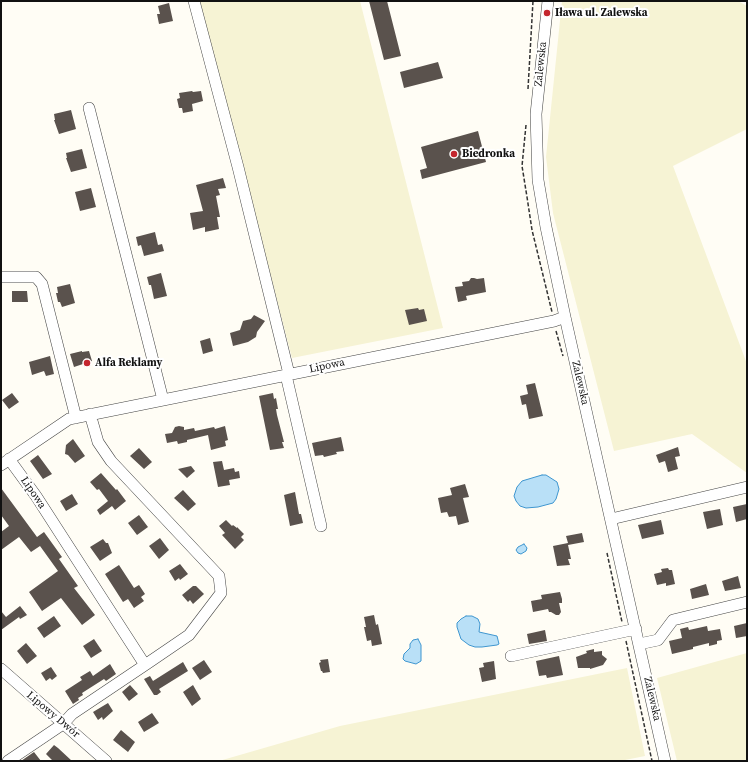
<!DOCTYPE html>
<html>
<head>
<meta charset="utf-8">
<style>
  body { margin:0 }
  #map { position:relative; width:748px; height:762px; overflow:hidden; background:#fffdf5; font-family:"Source Serif 4",serif }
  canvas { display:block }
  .frame { position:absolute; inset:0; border:2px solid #111; pointer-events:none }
</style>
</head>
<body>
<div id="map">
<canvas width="748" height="762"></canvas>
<div class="frame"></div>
</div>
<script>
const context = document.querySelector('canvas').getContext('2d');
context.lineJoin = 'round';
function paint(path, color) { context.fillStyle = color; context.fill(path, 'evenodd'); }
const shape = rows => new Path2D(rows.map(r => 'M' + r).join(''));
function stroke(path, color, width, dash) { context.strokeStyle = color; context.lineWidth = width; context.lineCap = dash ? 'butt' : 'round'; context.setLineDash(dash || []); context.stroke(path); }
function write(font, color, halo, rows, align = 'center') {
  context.font = font + ' "Source Serif 4",serif'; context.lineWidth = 4; context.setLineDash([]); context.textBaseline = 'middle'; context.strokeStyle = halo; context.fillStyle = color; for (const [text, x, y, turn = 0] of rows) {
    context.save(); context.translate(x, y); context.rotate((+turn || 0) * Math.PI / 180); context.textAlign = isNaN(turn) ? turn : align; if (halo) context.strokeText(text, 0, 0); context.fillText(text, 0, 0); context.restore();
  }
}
paint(shape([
  [199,1,360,1,443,328,292,358],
  [562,1,738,1,747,6,747,129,673,166,747,364,747,473,692,434,614,451,553,213,546,157],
  [747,653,747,761,677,761,657,678],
  [627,668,645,756,620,761,219,761,340,726]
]), '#f6f3d4');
const water = shape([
  [542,475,546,475,557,482,559,489,556,499,553,503,538,507,526,508,520,506,516,501,514,496,517,487,522,481,542,475],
  [524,544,527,548,526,551,521,554,518,553,516,550,518,547,524,544],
  [466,616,472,616,478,619,480,624,479,632,497,636,499,644,497,645,482,647,475,647,469,645,461,639,457,627,457,623,461,619,466,616],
  [418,639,421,645,421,661,416,664,405,661,403,659,404,654,410,648,410,644,413,640,418,639]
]);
paint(water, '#b9e0f7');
stroke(water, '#3f96cf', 1);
paint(shape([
  [369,1,387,1,401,56,384,60],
  [169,3,173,21,159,24,157,14,160,14,158,6],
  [438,62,443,78,404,88,400,72],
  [192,91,193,92,201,91,203,101,192,104,193,111,183,113,182,108,179,108,177,99,180,98,179,93],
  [71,110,76,129,59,134,54,120,55,120,54,114],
  [478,131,486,162,422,179,420,170,427,168,421,147],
  [82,149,87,168,71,172,66,158,67,158,66,153],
  [223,178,226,188,218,189,220,195,216,196,220,217,217,217,219,229,205,232,205,227,193,230,190,213,203,211,196,185],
  [91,188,96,207,80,211,75,192],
  [155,232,158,245,162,244,164,251,144,256,141,245,138,246,136,237],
  [161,273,167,296,154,299,151,285,149,285,147,277],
  [471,278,474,278,477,279,484,278,486,292,466,296,467,300,458,302,455,287,463,286,462,282,469,281],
  [70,284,75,303,62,307,60,302,58,302,56,293,58,293,57,287],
  [12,291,27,291,28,302,12,302],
  [418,308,419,310,424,309,427,321,409,325,405,310],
  [254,315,265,321,257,332,256,337,248,342,233,346,230,333,240,330,243,321,251,319],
  [210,338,213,351,203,354,200,341],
  [82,351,82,352,89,351,92,361,74,367,70,354],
  [50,356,54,374,46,376,44,371,32,375,29,362],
  [535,383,543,416,529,419,526,404,522,405,520,396,528,394,526,385],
  [12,393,19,402,9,409,2,400],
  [273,393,274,399,276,398,278,409,276,409,277,415,284,442,282,442,284,448,270,450,259,396],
  [179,426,184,427,184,430,194,428,195,431,214,427,215,429,225,426,228,440,225,441,226,446,211,450,208,435,187,440,187,442,178,444,177,441,167,443,165,434,172,433,175,427],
  [341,437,344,451,336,452,337,454,324,457,323,455,315,456,312,443],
  [73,439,85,456,75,463,68,455,65,454,66,445],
  [678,447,680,456,675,457,678,469,668,472,665,461,659,463,656,455],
  [139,448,152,462,144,469,130,456],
  [38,455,52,474,43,479,30,461],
  [222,461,224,470,234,468,235,472,239,471,240,478,229,480,230,485,218,487,213,462],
  [191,466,195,471,187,478,178,469],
  [101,473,116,490,117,489,126,501,115,510,112,506,100,515,97,510,108,501,99,489,97,490,90,482],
  [465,484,469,497,463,498,469,522,458,525,456,516,449,517,447,512,441,513,438,498,452,495,450,488],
  [1,488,37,537,44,532,62,557,59,559,78,586,74,588,95,615,82,625,61,598,42,611,29,592,58,571,40,546,31,552,19,537,1,550,1,532,9,526,1,515],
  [183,490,196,504,188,511,174,498],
  [295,492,299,514,301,514,303,523,290,526,284,495],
  [72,494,78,504,66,511,60,501],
  [747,504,747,519,736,522,733,507],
  [720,509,723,525,707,529,703,512],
  [139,515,148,527,137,535,128,523],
  [226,520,232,526,233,525,237,528,237,527,244,534,241,537,244,540,235,549,222,535,225,533,219,526],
  [661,520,664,534,642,539,638,525],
  [582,533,584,542,568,545,571,559,568,559,570,565,557,566,553,546,568,543,566,536],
  [160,538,169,550,159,559,149,546],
  [103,539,106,543,108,543,112,553,100,561,90,547],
  [180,564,188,574,180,580,179,578,175,581,169,571],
  [119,565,134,588,139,585,145,594,141,597,144,601,134,608,128,599,123,602,105,574],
  [668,568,669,570,672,570,675,584,666,586,666,583,657,585,654,574,662,572,661,569],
  [738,576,741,588,725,591,722,581],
  [706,584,709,595,692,599,690,589],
  [193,586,196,586,204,594,193,604,190,600,188,602,182,595],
  [560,592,562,599,562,603,559,603,561,612,559,615,556,615,551,612,549,612,548,609,533,612,531,601,542,599,541,595],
  [20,606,27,615,20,619,19,617,1,630,1,611,6,617],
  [374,615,376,625,378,624,382,644,372,646,371,640,367,641,364,627,366,627,364,617],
  [54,616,61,626,44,638,37,628],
  [747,623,747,636,736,638,734,626],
  [707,626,708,631,720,629,722,640,717,641,717,644,709,646,709,643,693,647,693,649,672,654,669,641,682,638,680,629,688,627,689,630],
  [545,630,547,641,529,644,527,634],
  [94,639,102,651,91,658,83,646],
  [26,643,37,656,27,664,17,651],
  [594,649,594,652,602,651,602,655,607,659,603,665,590,669,590,668,578,668,576,657,587,653,586,651],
  [559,656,563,675,547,678,546,675,539,676,536,661],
  [328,659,330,672,323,673,322,671,321,671,319,663,321,662,320,660],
  [204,660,212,672,200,680,192,668],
  [494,661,496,679,482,682,479,668,484,667,483,663],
  [183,662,188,671,159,689,161,692,157,695,154,695,144,679,150,676,153,681],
  [110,664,116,674,106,681,104,679,82,693,83,695,78,698,79,700,73,704,65,691,82,680,80,677,90,671,93,676],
  [51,667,57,676,52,680,50,678,46,681,41,673],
  [130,685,138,694,129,701,122,692],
  [193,685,201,699,192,706,183,692],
  [108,703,113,711,103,720,102,717,98,720,93,712],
  [152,713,159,723,144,732,138,722],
  [121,730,135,742,128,752,113,740],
  [54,745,58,748,72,761,53,761,46,754],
  [34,752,41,761,21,761]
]), '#5a524d');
const minor = shape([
  [194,1,238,167,289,374],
  [548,1,536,114,538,180,546,227,565,317,665,761],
  [89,108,163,400],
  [1,277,36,277,42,284,76,418],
  [286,375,321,526],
  [90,414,98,442,111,461,219,576,221,593,189,635,145,665],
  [1,465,69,419,554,321,565,317],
  [611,519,747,487],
  [639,644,658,640,673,620,747,602],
  [511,656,636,629],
  [1,669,106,761],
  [8,761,63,724,72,714,145,665,36,496,9,459]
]);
stroke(minor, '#444', 12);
stroke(shape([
  [528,89,533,1],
  [526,125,522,166,527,197,532,230,552,312],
  [556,331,563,356],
  [607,553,622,622],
  [626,641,652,761]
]), '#333', 1.5, [4, 2]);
stroke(minor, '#fff', 11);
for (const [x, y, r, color] of [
  [547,13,4,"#c4262e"],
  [454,154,4,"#c4262e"],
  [87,363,4,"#c4262e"]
]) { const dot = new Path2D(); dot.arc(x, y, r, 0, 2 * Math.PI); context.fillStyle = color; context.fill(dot); stroke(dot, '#fff', 1.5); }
write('bold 11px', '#111', '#fff', [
  ["Iława ul. Zalewska",555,13],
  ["Biedronka",462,154],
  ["Alfa Reklamy",95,363]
], 'left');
write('11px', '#111', '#fff', [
  ["Zalewska",541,64,-84],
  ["Lipowa",327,366,-12],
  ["Zalewska",580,383,77],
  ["Lipowa",33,493,56],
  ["Zalewska",652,699,77],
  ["Lipowy Dwór",53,715,40]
]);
</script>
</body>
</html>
